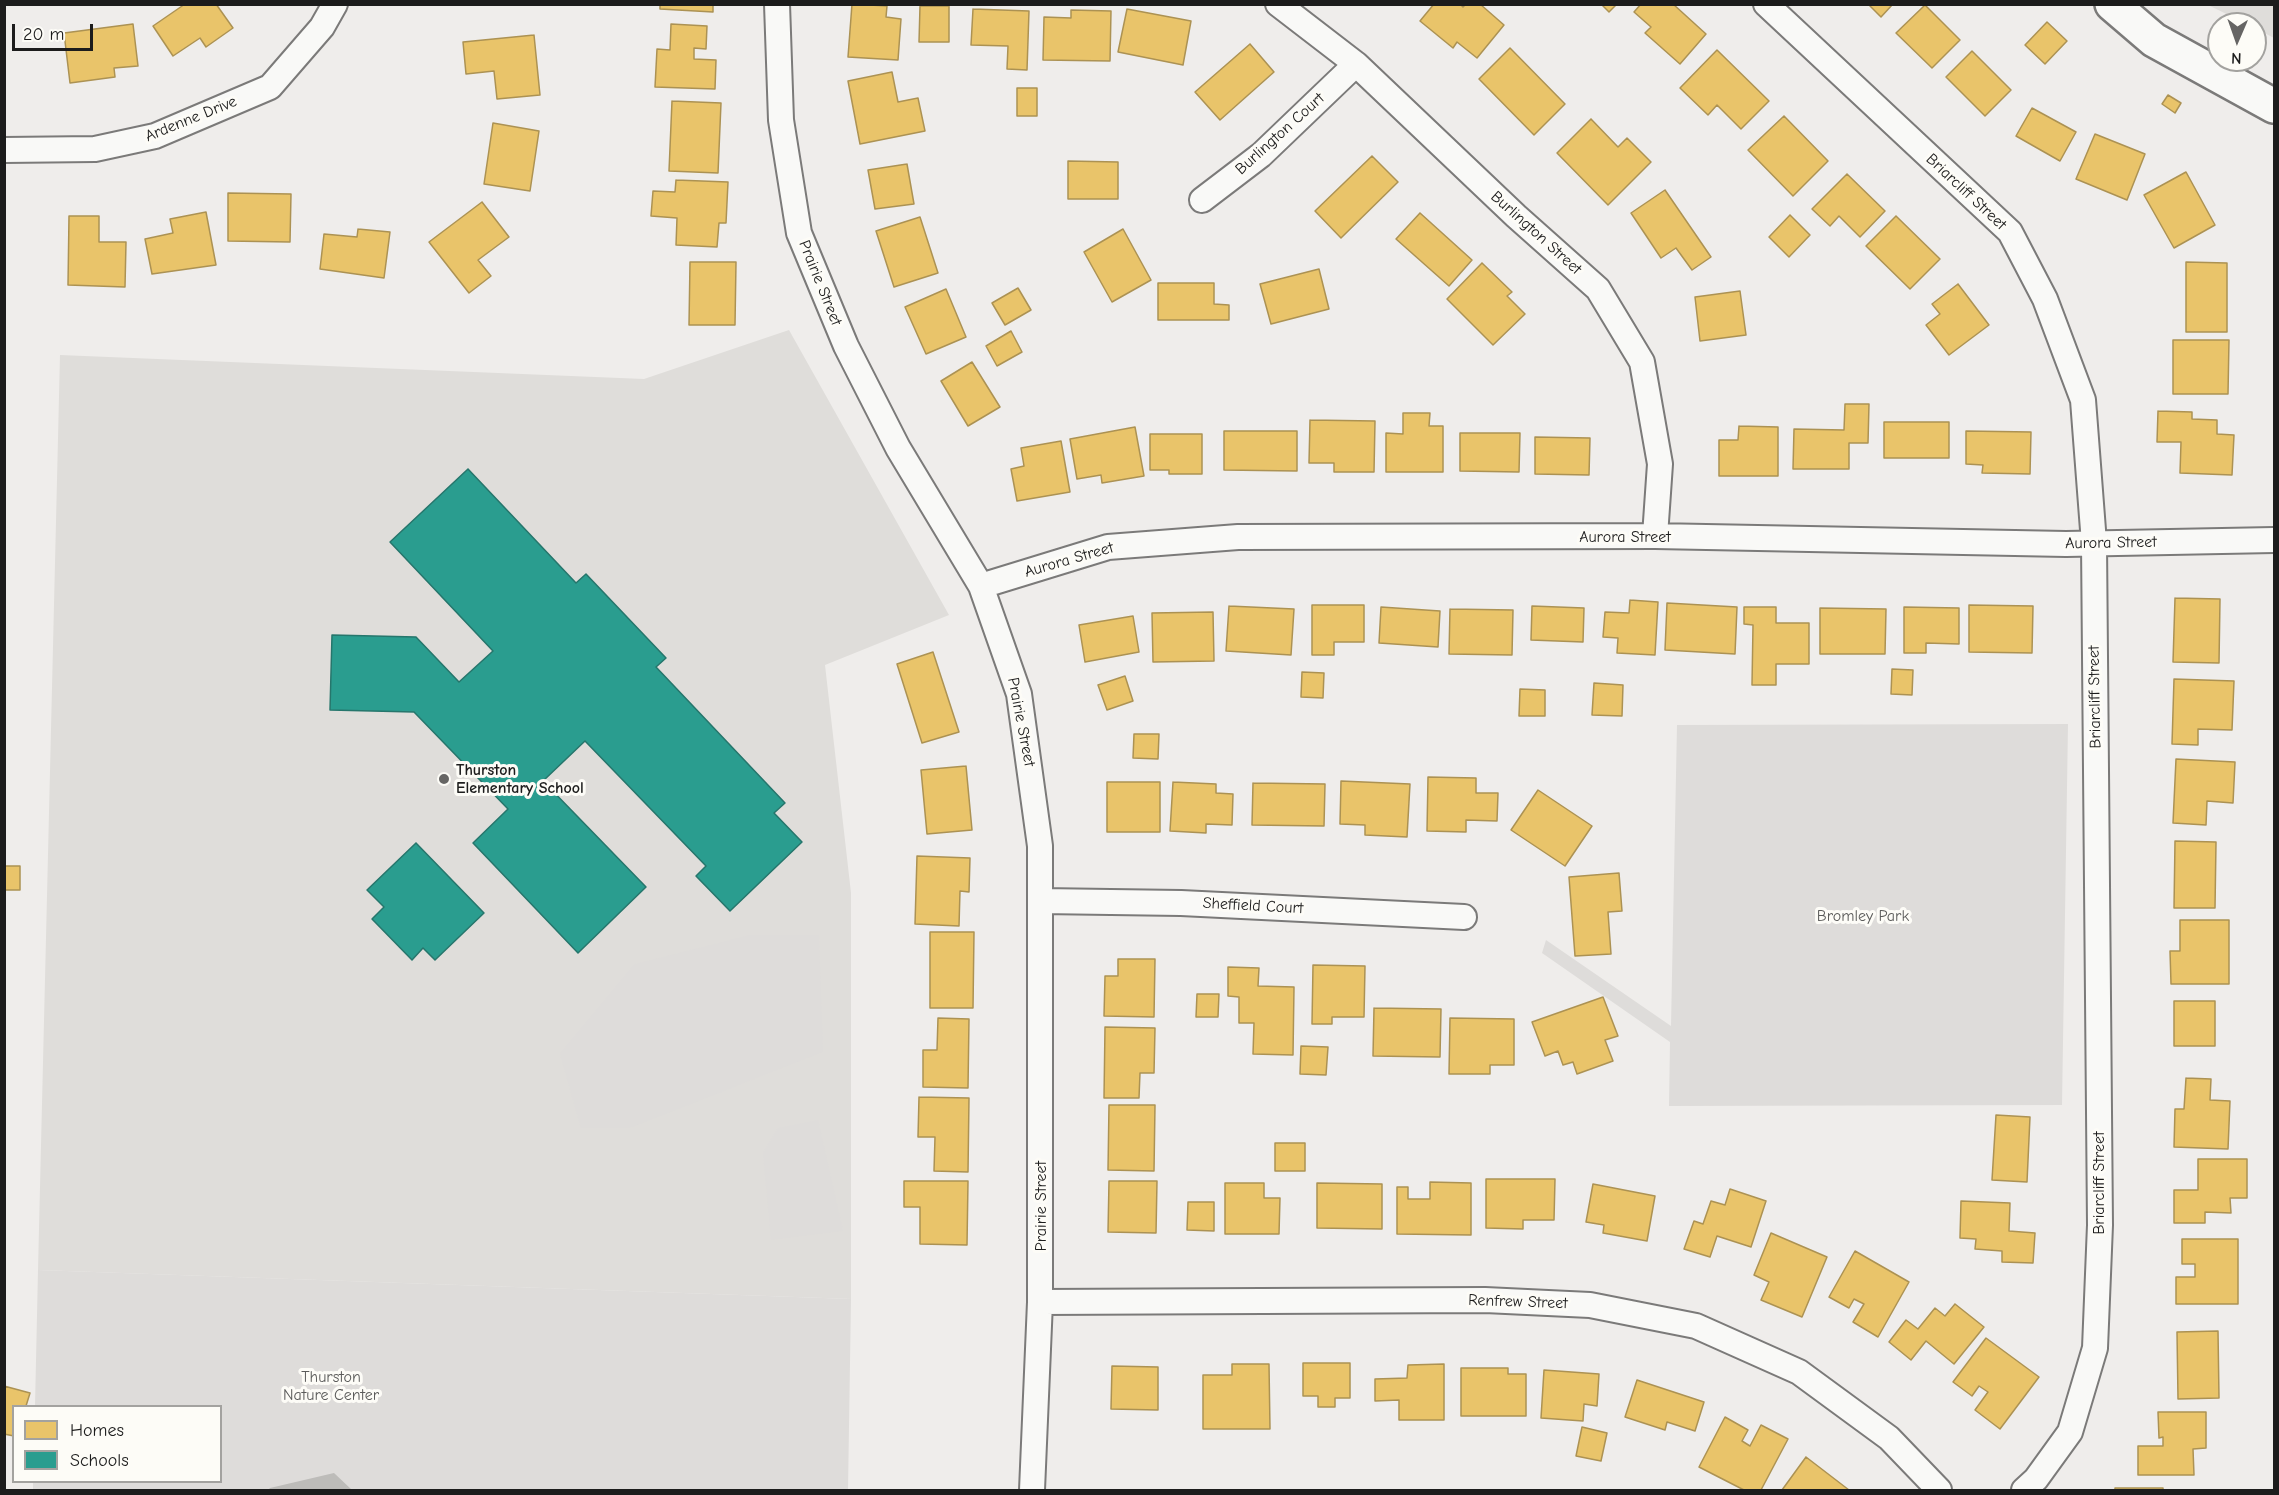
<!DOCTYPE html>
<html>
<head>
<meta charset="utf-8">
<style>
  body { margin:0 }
  #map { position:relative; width:2279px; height:1495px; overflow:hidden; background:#efedeb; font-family:"Comic Neue",sans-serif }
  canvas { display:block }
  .frame { position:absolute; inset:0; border:6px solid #1c1c1c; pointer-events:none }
  .legend { position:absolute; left:12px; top:1405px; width:210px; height:78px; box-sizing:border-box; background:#fdfcf7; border:2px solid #a3a29f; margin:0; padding:8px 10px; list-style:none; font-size:18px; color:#1c1c1c }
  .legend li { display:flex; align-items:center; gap:12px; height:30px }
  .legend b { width:30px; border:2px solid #a3a29f }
  .north { position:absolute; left:2207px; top:12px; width:60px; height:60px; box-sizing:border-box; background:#fdfcf7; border:2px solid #a3a29f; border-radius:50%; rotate:182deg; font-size:16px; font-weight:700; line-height:24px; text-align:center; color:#1c1c1c }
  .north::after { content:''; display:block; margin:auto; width:21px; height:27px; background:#666564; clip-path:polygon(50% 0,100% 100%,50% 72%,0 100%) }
  .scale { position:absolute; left:12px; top:24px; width:81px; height:27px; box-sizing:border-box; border:3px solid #1c1c1c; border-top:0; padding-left:8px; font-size:18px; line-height:21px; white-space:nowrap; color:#1c1c1c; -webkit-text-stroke:4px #fdfcf7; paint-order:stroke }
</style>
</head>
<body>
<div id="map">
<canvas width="2279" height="1495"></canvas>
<div class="frame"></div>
<ul class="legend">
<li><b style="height:16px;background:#e9c46a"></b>Homes</li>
<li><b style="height:16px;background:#2a9d8f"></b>Schools</li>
</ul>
<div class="north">N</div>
<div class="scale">20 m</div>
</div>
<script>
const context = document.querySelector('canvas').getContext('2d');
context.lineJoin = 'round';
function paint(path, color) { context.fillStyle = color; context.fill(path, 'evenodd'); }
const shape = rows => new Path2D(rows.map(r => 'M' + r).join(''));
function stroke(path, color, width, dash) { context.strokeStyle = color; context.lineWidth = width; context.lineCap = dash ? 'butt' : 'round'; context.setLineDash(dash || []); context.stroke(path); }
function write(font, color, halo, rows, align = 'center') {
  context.font = font + ' "Comic Neue",sans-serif'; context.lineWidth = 6; context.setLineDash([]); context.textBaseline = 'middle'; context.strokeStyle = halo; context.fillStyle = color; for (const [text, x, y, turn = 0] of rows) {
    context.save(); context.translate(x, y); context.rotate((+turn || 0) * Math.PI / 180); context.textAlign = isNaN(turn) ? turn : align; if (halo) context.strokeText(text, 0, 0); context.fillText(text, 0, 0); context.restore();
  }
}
paint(shape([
  [2208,5,2274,5,2274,38,2255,28,2255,24,2247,24],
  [789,330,949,615,825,665,851,893,851,1299,38,1270,60,355,644,379]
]), '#dfddda');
paint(shape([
  [2068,724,2062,1105,1669,1106,1670,1042,1542,953,1546,940,1671,1026,1677,725],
  [750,935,819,935,823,1052,630,1128,581,1128,560,1054,635,964],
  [818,1120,843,1231,771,1240,763,1153,778,1128],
  [38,1270,851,1299,848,1490,33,1490,33,1482,220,1482,220,1406,35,1406]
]), '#dedcda');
paint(shape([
  [334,1473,352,1490,268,1490,270,1488]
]), '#bdbcb9');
const homes = shape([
  [185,4,216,4,233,28,206,47,200,38,173,56,153,26,185,4],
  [660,4,713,4,713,12,660,9,660,4],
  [852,4,887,6,886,17,901,19,898,60,848,57,852,4],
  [1434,4,1460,4,1463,7,1466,4,1480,4,1504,25,1477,58,1457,42,1453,48,1420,21,1434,4],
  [1601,4,1617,4,1609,12,1601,4],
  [1641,4,1673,4,1706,34,1680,64,1645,33,1651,27,1634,12,1641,4],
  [1868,4,1893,4,1881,17,1868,4],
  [1925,5,1960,40,1932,68,1896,33,1925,5],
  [920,6,949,6,949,42,919,42,920,6],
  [973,9,1029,11,1027,70,1007,69,1008,46,971,45,973,9],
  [1127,9,1191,21,1183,65,1118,52,1127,9],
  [1071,10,1111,11,1110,61,1043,60,1044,17,1071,18,1071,10],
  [2047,22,2067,41,2045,64,2025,45,2047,22],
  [133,24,138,66,114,68,115,77,70,83,64,33,133,24],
  [671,24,707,26,706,49,694,48,694,59,716,60,715,89,655,87,657,49,670,50,671,24],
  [534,35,540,95,497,99,494,71,466,74,463,42,534,35],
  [1250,44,1274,72,1220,120,1195,92,1250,44],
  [1510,48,1565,104,1534,135,1479,79,1510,48],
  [1717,50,1769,101,1741,129,1717,105,1708,115,1680,88,1717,50],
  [1972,51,2011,90,1985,116,1946,77,1972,51],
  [892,72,898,102,918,98,925,131,860,144,848,81,892,72],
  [1017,88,1037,88,1037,116,1017,116,1017,88],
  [2168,95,2181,103,2175,113,2162,104,2168,95],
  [672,101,721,103,718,173,669,171,672,101],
  [2032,108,2076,132,2060,161,2016,136,2032,108],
  [1784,116,1828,161,1793,196,1748,150,1784,116],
  [1591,119,1618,147,1627,138,1651,162,1608,205,1557,153,1591,119],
  [493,123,539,131,530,191,484,184,493,123],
  [2095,134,2145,154,2127,200,2076,179,2095,134],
  [1372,156,1398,182,1341,238,1315,211,1372,156],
  [1068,161,1118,162,1118,199,1068,199,1068,161],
  [907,164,914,204,875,209,868,170,907,164],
  [2186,172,2215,225,2174,248,2144,195,2186,172],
  [1847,174,1885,211,1860,237,1839,216,1830,226,1812,209,1847,174],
  [676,180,728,182,726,223,719,223,717,247,676,245,677,218,651,216,653,191,675,192,676,180],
  [1665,190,1711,257,1692,270,1676,248,1661,258,1631,213,1665,190],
  [228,193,291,194,290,242,228,241,228,193],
  [482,202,509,237,478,260,491,276,469,293,429,242,482,202],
  [206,212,216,265,152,274,145,239,173,233,170,219,206,212],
  [1420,213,1472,260,1449,286,1396,239,1420,213],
  [1790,215,1810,235,1789,257,1769,237,1790,215],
  [69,216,99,216,99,242,126,242,125,287,68,285,69,216],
  [1896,216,1940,259,1910,289,1866,246,1896,216],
  [920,217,938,273,894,287,876,231,920,217],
  [358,229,390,232,384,278,320,269,324,234,357,237,358,229],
  [1123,229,1151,280,1112,302,1084,252,1123,229],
  [690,262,736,262,735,325,689,325,690,262],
  [2186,262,2227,263,2227,332,2186,332,2186,262],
  [1482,263,1512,292,1507,296,1525,314,1493,345,1447,299,1482,263],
  [1319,269,1329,309,1271,324,1260,284,1319,269],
  [1158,283,1214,283,1214,304,1229,305,1229,320,1158,320,1158,283],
  [1958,284,1989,325,1949,355,1926,325,1940,314,1932,304,1958,284],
  [1018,288,1031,310,1005,325,992,303,1018,288],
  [946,289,966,337,926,354,905,307,946,289],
  [1740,291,1746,335,1700,341,1695,297,1740,291],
  [1011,331,1022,352,997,366,986,346,1011,331],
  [2173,340,2229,340,2228,394,2173,394,2173,340],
  [972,362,1000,407,968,426,941,381,972,362],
  [1845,404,1869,404,1868,443,1849,443,1849,469,1793,469,1794,429,1844,430,1845,404],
  [2158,411,2192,412,2192,419,2217,420,2217,434,2234,435,2232,475,2180,473,2181,442,2157,442,2158,411],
  [1403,413,1430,413,1429,426,1443,426,1443,472,1386,472,1386,433,1403,434,1403,413],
  [1310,420,1375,421,1374,472,1334,472,1334,463,1309,463,1310,420],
  [1884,422,1949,422,1949,458,1884,458,1884,422],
  [1739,426,1778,427,1778,476,1719,476,1719,440,1738,440,1739,426],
  [1135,427,1144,476,1102,483,1101,475,1077,479,1070,439,1135,427],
  [1224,431,1297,431,1297,471,1224,470,1224,431],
  [1966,431,2031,432,2030,474,1982,473,1983,465,1966,464,1966,431],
  [1460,433,1520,433,1519,472,1460,471,1460,433],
  [1150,434,1202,434,1202,474,1169,474,1169,470,1150,470,1150,434],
  [1535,437,1590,438,1589,475,1535,474,1535,437],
  [1061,441,1070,492,1017,501,1011,469,1024,466,1021,448,1061,441],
  [2175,598,2220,599,2219,663,2173,662,2175,598],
  [1630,600,1658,602,1655,655,1617,653,1618,638,1603,637,1605,612,1629,613,1630,600],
  [1667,603,1737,607,1735,654,1665,650,1667,603],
  [1312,605,1364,605,1364,642,1334,642,1334,655,1312,655,1312,605],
  [1969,605,2033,606,2032,653,1969,652,1969,605],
  [1229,606,1294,609,1291,655,1226,651,1229,606],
  [1532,606,1584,608,1583,642,1531,640,1532,606],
  [1381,607,1440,611,1438,647,1379,643,1381,607],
  [1744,607,1776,607,1776,623,1809,623,1809,664,1776,664,1776,685,1752,685,1753,625,1744,624,1744,607],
  [1904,607,1959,608,1959,644,1926,643,1926,653,1904,653,1904,607],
  [1820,608,1886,609,1885,654,1820,654,1820,608],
  [1450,609,1513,610,1512,655,1449,654,1450,609],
  [1213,612,1214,661,1153,662,1152,613,1213,612],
  [1133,616,1139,652,1085,662,1079,625,1133,616],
  [933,652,959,732,922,743,897,664,933,652],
  [1892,669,1913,670,1912,695,1891,694,1892,669],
  [1302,672,1324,673,1323,698,1301,697,1302,672],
  [1125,676,1133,701,1107,710,1098,685,1125,676],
  [2174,679,2234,681,2232,730,2198,729,2198,745,2172,744,2174,679],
  [1594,683,1623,685,1622,716,1592,715,1594,683],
  [1520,689,1545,690,1545,716,1519,716,1520,689],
  [1134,734,1159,734,1158,759,1133,758,1134,734],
  [2176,759,2235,762,2233,803,2207,801,2206,825,2173,823,2176,759],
  [966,766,972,830,927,834,921,770,966,766],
  [1428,777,1476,778,1476,793,1498,793,1497,821,1466,820,1466,832,1427,831,1428,777],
  [1341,781,1410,784,1407,837,1365,835,1365,825,1340,824,1341,781],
  [1107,782,1160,782,1160,832,1107,832,1107,782],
  [1173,782,1216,784,1216,793,1233,794,1232,825,1206,824,1206,833,1170,831,1173,782],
  [1253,783,1325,784,1324,826,1252,825,1253,783],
  [1538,790,1592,826,1565,866,1511,830,1538,790],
  [2175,841,2216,842,2215,908,2174,908,2175,841],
  [917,856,970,858,969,892,960,891,959,926,915,924,917,856],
  [4,866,20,866,20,890,4,890,4,866],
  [1619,873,1622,911,1608,912,1611,954,1575,956,1569,877,1619,873],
  [2180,920,2229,920,2229,984,2171,984,2170,951,2180,951,2180,920],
  [930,932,974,932,973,1008,930,1008,930,932],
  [1118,959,1155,959,1154,1017,1104,1016,1105,976,1118,976,1118,959],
  [1313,965,1365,966,1364,1017,1332,1017,1332,1024,1312,1024,1313,965],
  [1228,967,1259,968,1258,986,1294,987,1293,1055,1253,1054,1254,1023,1239,1023,1239,997,1228,996,1228,967],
  [1197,994,1219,994,1218,1017,1196,1017,1197,994],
  [1603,997,1618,1036,1605,1040,1613,1061,1577,1074,1573,1062,1563,1065,1558,1051,1545,1056,1532,1022,1603,997],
  [2174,1001,2215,1001,2215,1046,2174,1046,2174,1001],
  [1374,1008,1441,1009,1440,1057,1373,1056,1374,1008],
  [938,1018,969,1019,968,1088,923,1087,923,1050,937,1050,938,1018],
  [1450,1018,1514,1019,1514,1065,1490,1065,1490,1074,1449,1074,1450,1018],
  [1105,1027,1155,1028,1154,1073,1140,1073,1139,1098,1104,1098,1105,1027],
  [1301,1046,1328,1047,1326,1075,1300,1074,1301,1046],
  [2186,1078,2211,1079,2210,1100,2230,1101,2228,1149,2174,1147,2175,1109,2184,1109,2186,1078],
  [919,1097,969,1098,968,1172,934,1171,935,1137,918,1137,919,1097],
  [1109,1105,1155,1105,1154,1171,1108,1170,1109,1105],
  [1996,1115,2030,1117,2027,1182,1992,1180,1996,1115],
  [1275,1143,1305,1143,1305,1171,1275,1171,1275,1143],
  [2198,1159,2247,1159,2247,1198,2230,1198,2231,1213,2205,1212,2205,1223,2174,1223,2174,1190,2198,1190,2198,1159],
  [1486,1179,1555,1179,1554,1220,1523,1220,1523,1229,1486,1228,1486,1179],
  [904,1181,968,1181,967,1245,920,1244,920,1207,904,1207,904,1181],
  [1109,1181,1157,1181,1156,1233,1108,1232,1109,1181],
  [1430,1182,1471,1183,1471,1235,1397,1234,1397,1187,1408,1187,1408,1199,1430,1199,1430,1182],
  [1225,1183,1264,1183,1264,1198,1280,1198,1279,1234,1225,1234,1225,1183],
  [1317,1183,1382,1184,1382,1229,1317,1228,1317,1183],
  [1593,1184,1655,1196,1647,1241,1603,1233,1604,1225,1586,1222,1593,1184],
  [1730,1189,1766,1201,1751,1247,1717,1236,1710,1257,1684,1249,1694,1221,1703,1224,1711,1201,1725,1205,1730,1189],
  [1961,1201,2010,1203,2009,1231,2035,1233,2033,1263,2002,1262,2002,1251,1975,1249,1976,1239,1960,1238,1961,1201],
  [1188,1202,1214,1202,1214,1231,1187,1230,1188,1202],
  [1771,1233,1827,1257,1802,1317,1761,1300,1769,1282,1754,1275,1771,1233],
  [2182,1239,2238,1239,2238,1304,2176,1304,2176,1277,2195,1277,2195,1264,2182,1264,2182,1239],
  [1855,1251,1909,1282,1878,1337,1853,1322,1864,1304,1854,1299,1849,1308,1829,1297,1855,1251],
  [1955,1304,1984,1327,1954,1364,1926,1341,1911,1360,1889,1342,1906,1320,1918,1329,1935,1308,1945,1316,1955,1304],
  [2218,1331,2219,1398,2178,1399,2177,1332,2218,1331],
  [1986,1338,2039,1377,2000,1429,1975,1410,1988,1392,1979,1386,1972,1396,1953,1382,1986,1338],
  [1303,1363,1350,1363,1350,1398,1335,1398,1335,1407,1318,1407,1318,1396,1303,1396,1303,1363],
  [1232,1364,1269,1364,1270,1429,1203,1429,1203,1375,1232,1375,1232,1364],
  [1444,1364,1444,1420,1399,1420,1399,1400,1375,1401,1375,1379,1407,1378,1408,1365,1444,1364],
  [1112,1366,1158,1367,1158,1410,1111,1409,1112,1366],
  [1461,1368,1508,1368,1508,1374,1526,1374,1526,1416,1461,1416,1461,1368],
  [1544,1370,1599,1374,1597,1406,1584,1404,1583,1421,1541,1418,1544,1370],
  [1637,1380,1704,1402,1695,1431,1667,1422,1665,1430,1625,1417,1637,1380],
  [4,1386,30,1393,26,1406,14,1406,14,1436,4,1434,4,1386],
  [2158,1412,2206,1412,2206,1448,2193,1449,2194,1475,2138,1475,2138,1446,2163,1446,2163,1437,2159,1438,2158,1412],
  [1725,1417,1748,1430,1742,1441,1750,1446,1761,1425,1788,1439,1761,1490,1744,1490,1699,1467,1725,1417],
  [1582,1427,1607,1433,1601,1461,1576,1456,1582,1427],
  [1806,1457,1849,1490,1782,1490,1806,1457],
  [2115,1488,2163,1488,2163,1490,2115,1490,2115,1488]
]);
paint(homes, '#e9c46a');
stroke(homes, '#ac9253', 1.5);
const schools = shape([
  [468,469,576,583,586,574,666,658,656,667,785,803,774,813,802,842,730,911,696,876,706,866,585,741,543,781,646,887,578,953,473,843,508,809,414,712,330,710,332,635,416,637,459,682,493,651,390,542,468,469],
  [416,843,484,913,435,960,423,948,412,960,372,919,384,907,367,890,416,843]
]);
paint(schools, '#2a9d8f');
stroke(schools, '#26766c', 1.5);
const minor = shape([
  [777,4,781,120,799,233,846,346,898,448,981,586,1019,694,1040,846,1040,1302,1032,1490],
  [1278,4,1356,64,1516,216,1598,289,1642,362,1660,464,1655,536],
  [1766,4,2010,232,2045,299,2083,400,2094,543,2100,1225,2095,1348,2070,1432,2036,1479,2024,1490],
  [4,150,95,149,155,136,270,87,322,27,335,4],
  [1202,200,1261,155,1356,64],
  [981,586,1108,547,1238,537,1655,536,2066,544,2274,540],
  [1041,901,1181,903,1464,917],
  [1040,1302,1485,1300,1590,1305,1696,1326,1799,1372,1889,1438,1939,1490]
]);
const secondary = shape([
  [2112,4,2154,40,2274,106]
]);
stroke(minor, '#7b7a79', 28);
stroke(secondary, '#7b7a79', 38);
stroke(minor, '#f9f9f7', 24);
stroke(secondary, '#f9f9f7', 33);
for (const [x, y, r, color] of [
  [444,779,6,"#666564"]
]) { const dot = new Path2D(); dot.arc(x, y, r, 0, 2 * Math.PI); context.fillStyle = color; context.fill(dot); stroke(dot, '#fdfcf7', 2); }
write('16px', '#1c1c1c', '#fdfcf7', [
  ["Ardenne Drive",191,119,-22],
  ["Burlington Court",1280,134,-42],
  ["Briarcliff Street",1966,192,43],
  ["Burlington Street",1536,233,42],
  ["Prairie Street",820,283,68],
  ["Aurora Street",1625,537],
  ["Aurora Street",2111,543,-1],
  ["Aurora Street",1069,560,-16],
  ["Briarcliff Street",2095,697,-91],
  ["Prairie Street",1021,722,79],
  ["Sheffield Court",1253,906,3],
  ["Briarcliff Street",2099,1183,-90],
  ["Prairie Street",1041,1206,-90],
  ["Renfrew Street",1518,1302,2]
]);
write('bold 16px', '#1c1c1c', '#fdfcf7', [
  ["Thurston",456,770],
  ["Elementary School",456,788]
], 'left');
write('16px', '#5b5b5a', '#fdfcf7', [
  ["Bromley Park",1863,916],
  ["Thurston",331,1377],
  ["Nature Center",331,1395]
]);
</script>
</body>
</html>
